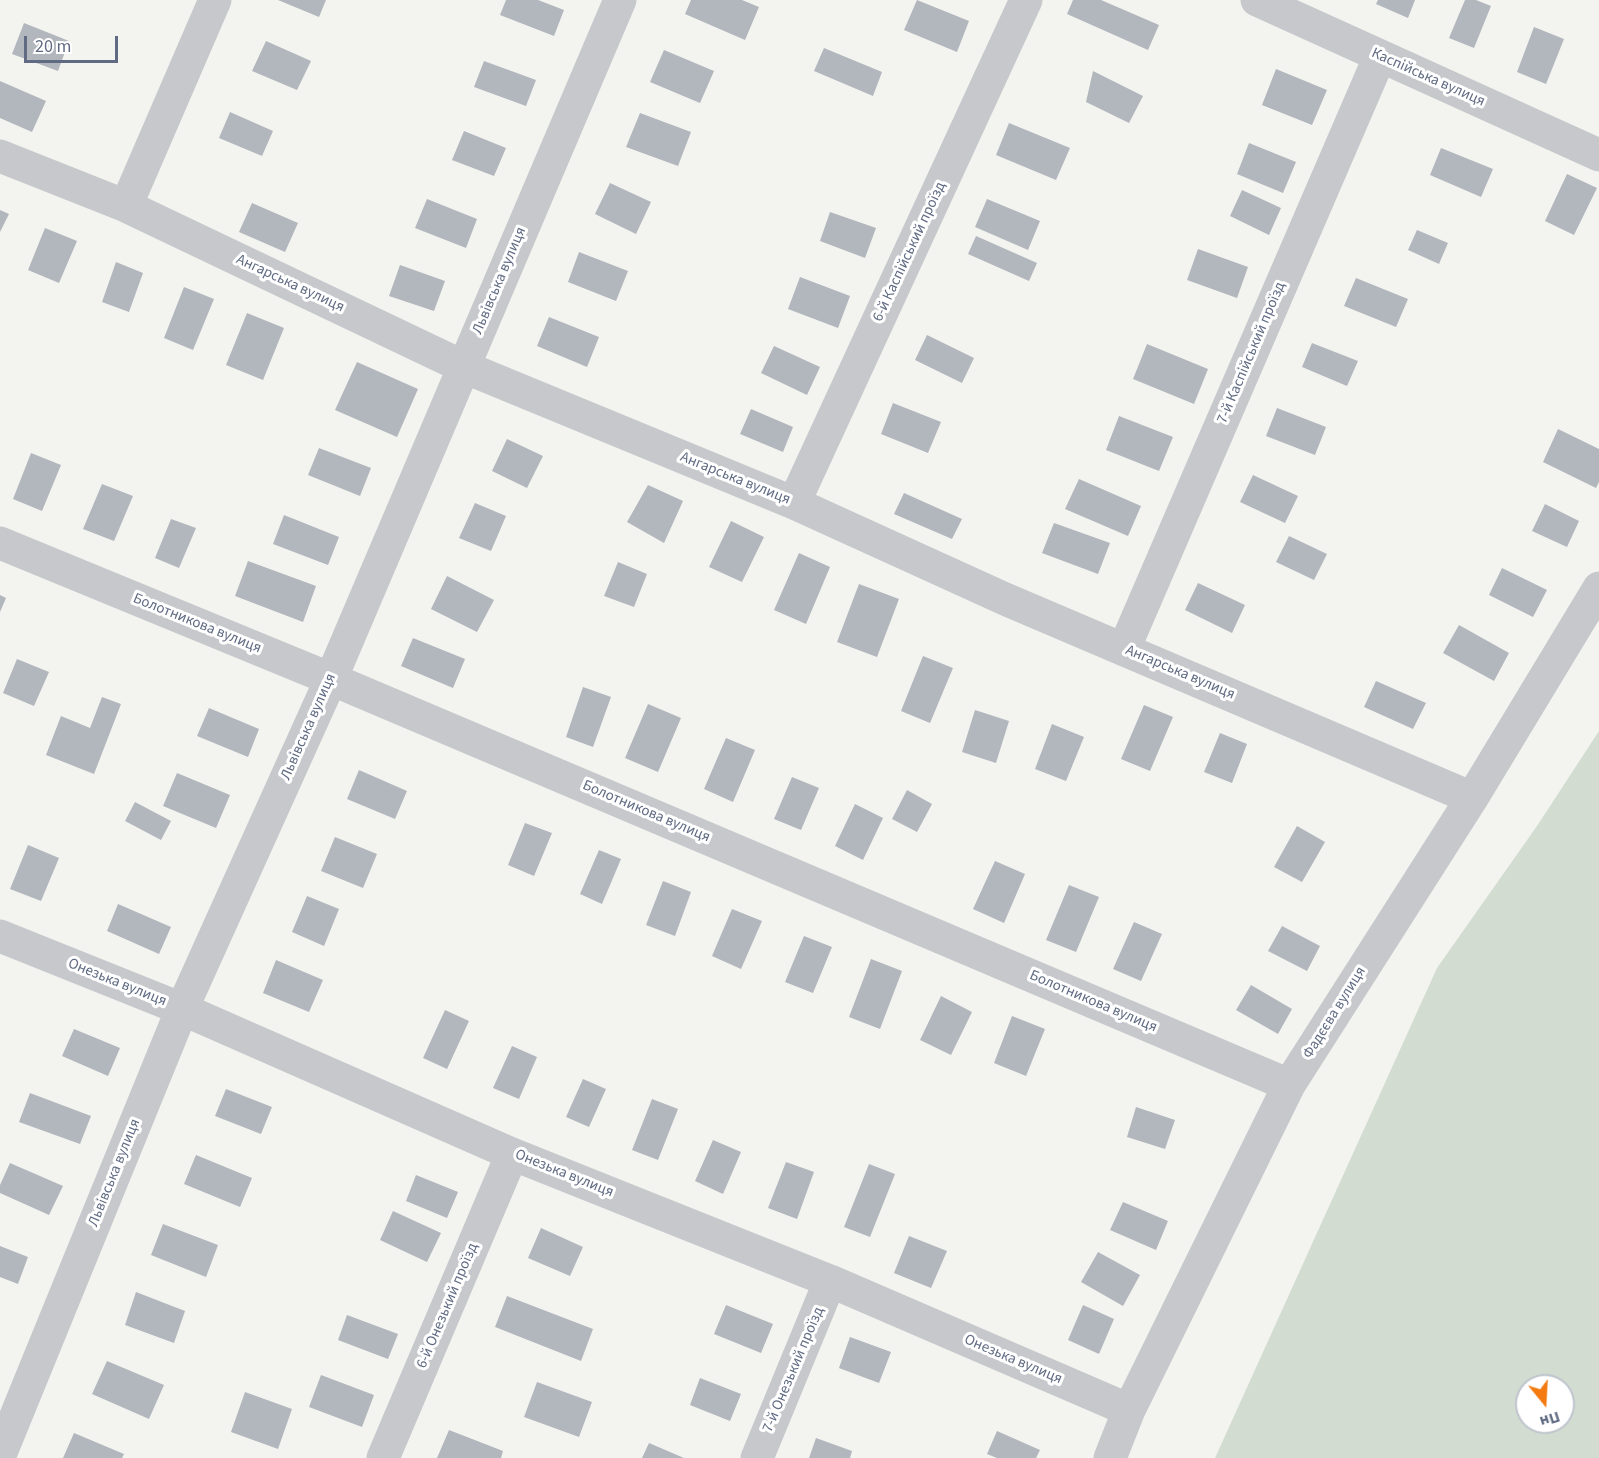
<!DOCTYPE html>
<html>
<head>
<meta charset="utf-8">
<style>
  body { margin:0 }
  #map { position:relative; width:1599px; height:1458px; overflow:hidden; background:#f3f4ef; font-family:"Source Sans 3",sans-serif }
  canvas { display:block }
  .north { position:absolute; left:1515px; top:1374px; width:60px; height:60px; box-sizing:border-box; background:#fff; border:2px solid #bfc4cd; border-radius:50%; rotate:162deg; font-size:16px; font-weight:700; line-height:24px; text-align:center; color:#606b83 }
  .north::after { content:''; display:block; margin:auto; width:21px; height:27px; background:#f37b10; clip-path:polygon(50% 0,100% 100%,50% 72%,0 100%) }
  .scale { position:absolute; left:24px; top:36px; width:94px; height:27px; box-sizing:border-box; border:3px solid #606b83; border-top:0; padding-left:8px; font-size:18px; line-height:21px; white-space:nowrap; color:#606b83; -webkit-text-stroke:4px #fff; paint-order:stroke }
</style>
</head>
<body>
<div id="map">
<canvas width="1599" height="1458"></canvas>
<div class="north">Пн</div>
<div class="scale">20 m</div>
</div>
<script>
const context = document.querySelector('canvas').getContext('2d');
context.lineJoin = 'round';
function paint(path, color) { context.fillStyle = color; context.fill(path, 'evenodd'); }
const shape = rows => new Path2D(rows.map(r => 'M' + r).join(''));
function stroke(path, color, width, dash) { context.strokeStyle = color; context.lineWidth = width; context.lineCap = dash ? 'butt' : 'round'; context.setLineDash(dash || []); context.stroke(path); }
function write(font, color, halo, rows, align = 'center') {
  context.font = font + ' "Source Sans 3",sans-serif'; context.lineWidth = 6; context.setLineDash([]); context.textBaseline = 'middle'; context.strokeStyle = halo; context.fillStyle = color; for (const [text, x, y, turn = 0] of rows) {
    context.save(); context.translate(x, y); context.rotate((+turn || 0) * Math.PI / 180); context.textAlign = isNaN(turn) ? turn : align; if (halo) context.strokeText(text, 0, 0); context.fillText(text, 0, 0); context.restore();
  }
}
paint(shape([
  [1599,731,1599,1458,1215,1458,1437,968,1537,826],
  [1527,1386,1563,1386,1563,1422,1527,1422]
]), '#d2dcd0');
paint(shape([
  [278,0,326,0,319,17],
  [506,0,538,0,564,10,554,36,500,15],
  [691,0,742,0,759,7,745,40,685,14],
  [917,0,969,21,957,52,904,30],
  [1073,0,1101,0,1159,25,1148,50,1067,14],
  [1378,0,1415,0,1408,18,1376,4],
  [1465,0,1476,0,1491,6,1474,48,1449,38],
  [24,23,69,41,58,71,12,54],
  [1534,27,1564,39,1546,84,1517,72],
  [266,41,311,61,297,90,252,71],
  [824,48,882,72,873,96,814,71],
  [664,50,714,71,700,103,650,82],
  [484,61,536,80,526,106,474,87],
  [1276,69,1327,90,1312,125,1262,105],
  [1093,71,1143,96,1129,123,1086,102],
  [0,81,46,101,32,132,0,118],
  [230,112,273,131,262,156,219,138],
  [640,113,691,132,678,166,626,147],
  [1009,123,1070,148,1056,180,996,155],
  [464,131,506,148,494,176,452,160],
  [1249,143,1296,162,1283,193,1237,174],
  [1441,148,1493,169,1481,197,1430,175],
  [1567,174,1597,188,1574,235,1545,221],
  [610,183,651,202,636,234,595,214],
  [1242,190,1281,208,1269,235,1230,216],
  [427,199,477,219,466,248,415,228],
  [987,199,1040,221,1028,250,975,227],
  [252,203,298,223,285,252,239,232],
  [0,210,9,214,0,232],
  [830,212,876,228,865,258,820,241],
  [45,228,77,241,59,283,28,270],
  [1417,230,1448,243,1439,264,1408,250],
  [976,236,1037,263,1029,281,968,254],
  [1198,249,1248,267,1237,298,1187,280],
  [579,252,628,271,616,301,568,282],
  [116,262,143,273,129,312,102,302],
  [400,265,445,281,434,311,389,296],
  [800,277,850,296,838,328,788,309],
  [1356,278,1408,299,1396,327,1344,306],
  [184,287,214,299,193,350,164,338],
  [247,313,284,328,263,380,226,365],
  [549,317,599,337,587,367,537,346],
  [927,335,974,358,962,383,915,360],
  [1312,343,1358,361,1347,386,1302,367],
  [1147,344,1208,369,1194,404,1133,379],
  [774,346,820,367,807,395,761,373],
  [357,362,418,389,397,437,335,410],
  [893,403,941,422,928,453,881,434],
  [1277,408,1326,427,1315,455,1266,436],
  [751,409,793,427,783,452,740,434],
  [1119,416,1173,437,1159,471,1106,450],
  [1558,429,1599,449,1599,482,1596,488,1543,462],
  [507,439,543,456,527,488,492,471],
  [319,448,371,468,360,496,308,475],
  [31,453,61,465,42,511,13,499],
  [1253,475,1298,496,1285,523,1240,502],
  [1079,479,1141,506,1128,536,1065,509],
  [102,484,133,496,114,541,83,529],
  [648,485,683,501,664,543,627,522],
  [904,493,962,519,952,539,894,514],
  [475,503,506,516,491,551,459,538],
  [1545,504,1579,521,1567,547,1532,531],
  [284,515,339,537,328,565,273,544],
  [171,519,196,528,179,568,155,558],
  [731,521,764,537,742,582,709,567],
  [1054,523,1110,543,1098,574,1042,553],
  [1289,536,1327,554,1314,580,1276,562],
  [799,553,830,567,806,624,774,610],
  [248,561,316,586,303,622,235,596],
  [618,562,647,574,634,607,604,596],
  [1502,568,1547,590,1533,617,1489,595],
  [447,576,494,600,477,632,431,609],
  [1198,583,1245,605,1232,633,1185,610],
  [859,584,899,599,877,657,837,642],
  [0,595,6,598,0,612],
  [1459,625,1509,653,1494,681,1443,653],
  [413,638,465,659,453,688,401,666],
  [923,656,953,668,930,723,901,711],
  [17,659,49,672,34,706,3,693],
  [1376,681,1426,703,1413,729,1364,707],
  [583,687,611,697,593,747,566,737],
  [102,697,121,704,94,774,46,755,61,716,90,728],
  [648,704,681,718,658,772,625,758],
  [1144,705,1173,717,1150,771,1121,759],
  [209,708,259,729,248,757,197,736],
  [975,710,1009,721,996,763,962,752],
  [1052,724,1084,737,1066,781,1035,769],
  [1220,733,1247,744,1232,783,1204,772],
  [726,738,755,750,733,802,704,789],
  [359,770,407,791,395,819,347,799],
  [177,773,230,795,216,828,163,806],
  [792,777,819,788,801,830,774,819],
  [907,790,932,804,917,832,892,819],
  [135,802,171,821,161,840,125,821],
  [855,804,883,818,863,860,835,846],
  [525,823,552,833,534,876,508,865],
  [1297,826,1325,842,1302,882,1274,867],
  [335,837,377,854,363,888,321,871],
  [28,845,59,858,41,901,10,889],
  [599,850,621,859,602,904,580,894],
  [995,861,1025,874,1004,923,973,909],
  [663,881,691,892,675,936,646,925],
  [1069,885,1099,897,1076,952,1046,940],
  [307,896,339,909,324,946,292,932],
  [118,904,171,927,159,954,107,931],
  [732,909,762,921,741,969,712,956],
  [1134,922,1162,934,1141,981,1113,969],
  [1282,926,1320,946,1307,971,1268,951],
  [804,936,832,947,813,993,785,982],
  [871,959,902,971,880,1029,849,1017],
  [276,960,323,980,309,1012,263,993],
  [1251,985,1292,1009,1278,1034,1236,1010],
  [941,996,972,1012,951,1055,920,1040],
  [445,1010,469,1021,447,1069,423,1058],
  [1012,1016,1045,1029,1026,1076,994,1063],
  [74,1029,120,1048,108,1076,62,1056],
  [512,1046,537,1057,519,1099,493,1088],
  [583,1079,606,1089,589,1127,566,1117],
  [226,1089,272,1107,261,1134,215,1116],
  [30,1093,91,1116,80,1144,19,1122],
  [652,1099,678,1109,658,1160,632,1150],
  [1136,1107,1175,1120,1165,1149,1127,1137],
  [713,1140,741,1152,723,1194,695,1181],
  [196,1155,252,1178,240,1207,184,1184],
  [786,1162,814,1172,797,1219,768,1208],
  [10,1163,63,1186,49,1215,0,1193,0,1185],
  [869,1164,895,1174,870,1237,844,1227],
  [416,1175,458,1192,447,1218,406,1201],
  [1123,1202,1168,1221,1156,1250,1110,1230],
  [393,1211,441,1233,427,1262,380,1240],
  [163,1224,218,1245,206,1277,151,1255],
  [541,1228,583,1247,570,1276,528,1258],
  [909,1236,947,1251,931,1288,894,1273],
  [0,1246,28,1257,18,1284,0,1277],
  [1098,1252,1140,1275,1123,1306,1081,1282],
  [136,1292,185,1311,174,1343,125,1325],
  [507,1296,593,1329,581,1361,495,1327],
  [726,1305,773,1324,761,1353,714,1334],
  [1083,1305,1114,1319,1099,1354,1068,1340],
  [347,1315,398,1334,388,1359,338,1340],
  [850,1337,891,1352,879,1383,839,1368],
  [107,1361,164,1385,149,1419,92,1394],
  [321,1375,374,1395,362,1427,309,1407],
  [700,1378,741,1394,730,1421,690,1405],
  [537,1382,592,1402,579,1437,524,1417],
  [245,1392,292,1409,278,1449,231,1432],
  [449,1430,503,1451,501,1458,437,1458],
  [997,1431,1040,1450,1036,1458,997,1458,987,1454],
  [74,1433,124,1454,122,1458,63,1458],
  [816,1438,852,1451,850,1458,809,1458],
  [649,1443,684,1458,642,1458]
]), '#b2b6bd');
stroke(shape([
  [1257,0,1599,155],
  [0,156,126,206,464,367,794,503,1005,599,1472,798],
  [126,206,215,0],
  [794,503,1026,0],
  [0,543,331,679,1289,1085],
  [1124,649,1380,56],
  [0,936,182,1009,512,1154,830,1281,1129,1410],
  [0,1455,182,1009,331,679,620,0],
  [383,1458,512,1154],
  [757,1458,830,1281],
  [1110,1458,1129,1410,1289,1085,1472,798,1599,588]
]), '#c6c8cc', 33);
write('15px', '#606b83', '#fff', [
  ["Каспійська вулиця",1428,78,24],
  ["6-й Каспійський проїзд",910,252,-65],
  ["Львівська вулиця",500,281,-67],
  ["Ангарська вулиця",290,284,25],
  ["7-й Каспійський проїзд",1252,353,-67],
  ["Ангарська вулиця",735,479,22],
  ["Болотникова вулиця",197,624,22],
  ["Ангарська вулиця",1180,673,23],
  ["Львівська вулиця",309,727,-66],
  ["Болотникова вулиця",646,812,23],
  ["Онезька вулиця",117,983,22],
  ["Болотникова вулиця",1093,1002,23],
  ["Фадєєва вулиця",1335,1013,-58],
  ["Львівська вулиця",115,1173,-68],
  ["Онезька вулиця",564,1174,22],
  ["6-й Онезький проїзд",448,1306,-67],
  ["Онезька вулиця",1013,1360,23],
  ["7-й Онезький проїзд",794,1370,-67]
]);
</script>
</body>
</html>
